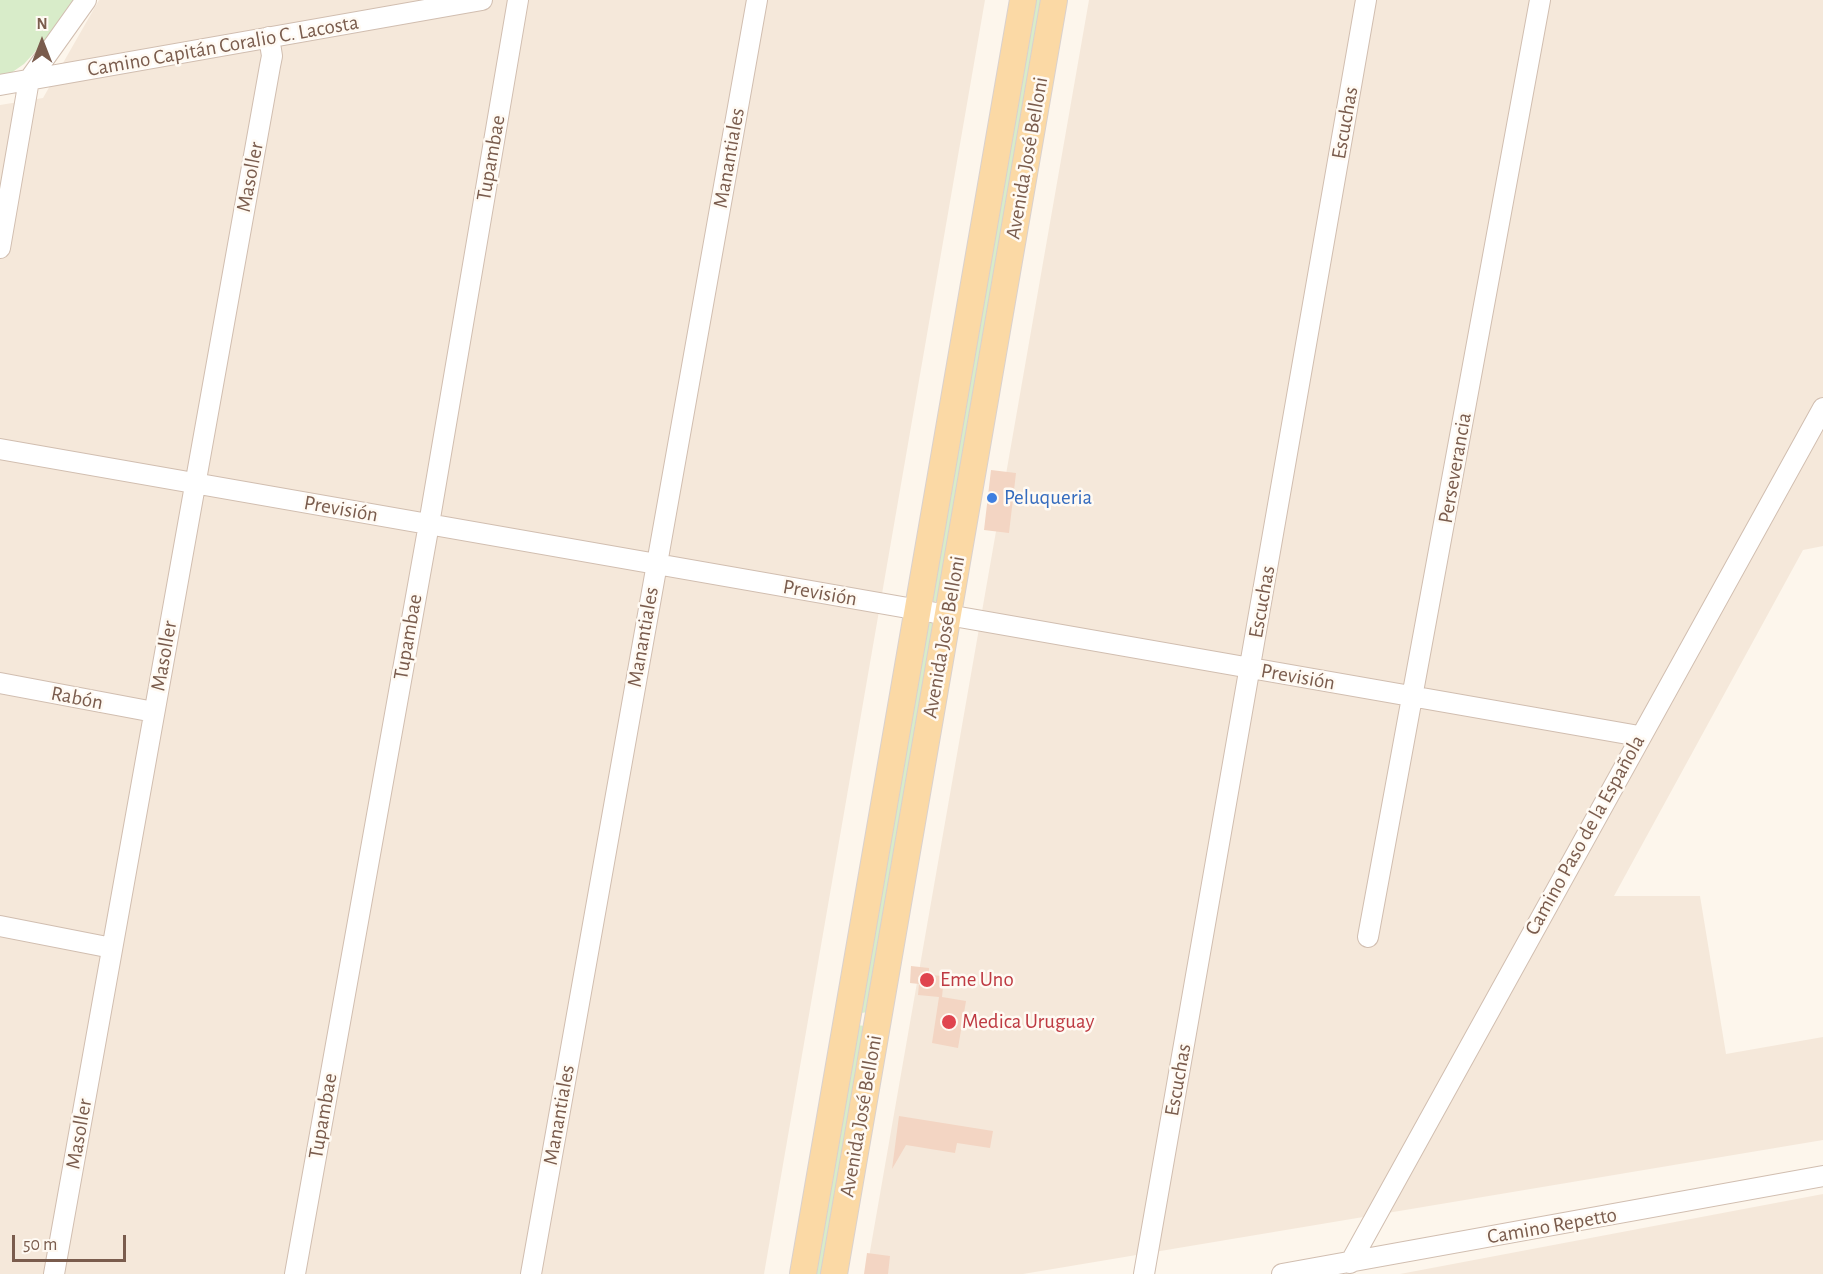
<!DOCTYPE html>
<html>
<head>
<meta charset="utf-8">
<style>
  body { margin:0 }
  #map { position:relative; width:1823px; height:1274px; overflow:hidden; background:#fdf6ec; font-family:"Alegreya Sans",sans-serif }
  canvas { display:block }
  .north { position:absolute; left:12px; top:12px; width:60px; height:60px; -webkit-text-stroke:4px #fffaf3; paint-order:stroke; rotate:0deg; font-size:16px; font-weight:700; line-height:24px; text-align:center; color:#7a5c4d }
  .north::after { content:''; display:block; margin:auto; width:21px; height:27px; background:#7a5c4d; clip-path:polygon(50% 0,100% 100%,50% 72%,0 100%) }
  .scale { position:absolute; left:12px; top:1235px; width:114px; height:27px; box-sizing:border-box; border:3px solid #7a5c4d; border-top:0; padding-left:8px; font-size:18px; line-height:21px; white-space:nowrap; color:#7a5c4d; -webkit-text-stroke:4px #fffaf3; paint-order:stroke }
</style>
</head>
<body>
<div id="map">
<canvas width="1823" height="1274"></canvas>
<div class="north">N</div>
<div class="scale">50 m</div>
</div>
<script>
const context = document.querySelector('canvas').getContext('2d');
context.lineJoin = 'round';
function paint(path, color) { context.fillStyle = color; context.fill(path, 'evenodd'); }
const shape = rows => new Path2D(rows.map(r => 'M' + r).join(''));
function stroke(path, color, width, dash) { context.strokeStyle = color; context.lineWidth = width; context.lineCap = dash ? 'butt' : 'round'; context.setLineDash(dash || []); context.stroke(path); }
function write(font, color, halo, rows, align = 'center') {
  context.font = font + ' "Alegreya Sans",sans-serif'; context.lineWidth = 5; context.setLineDash([]); context.textBaseline = 'middle'; context.strokeStyle = halo; context.fillStyle = color; for (const [text, x, y, turn = 0] of rows) {
    context.save(); context.translate(x, y); context.rotate((+turn || 0) * Math.PI / 180); context.textAlign = isNaN(turn) ? turn : align; if (halo) context.strokeText(text, 0, 0); context.fillText(text, 0, 0); context.restore();
  }
}
paint(shape([
  [99,0,985,0,764,1274,0,1274,0,105,43,98],
  [1089,0,1823,0,1823,546,1803,550,1614,896,1700,896,1726,1054,1823,1037,1823,1140,1023,1274,866,1274],
  [1823,1194,1823,1274,1400,1274]
]), '#f5e8da');
paint(shape([
  [0,0,76,0,43,43,24,64,11,73,0,76],
  [1028,0,1044,0,939,601,931,602],
  [936,616,869,1012,861,1013,857,1010,921,618],
  [858,1025,864,1026,867,1030,827,1274,808,1274]
]), '#d8ecc9');
paint(shape([
  [991,470,1016,473,1009,533,984,530],
  [911,966,929,968,929,975,944,976,942,997,966,1001,958,1048,932,1043,939,997,918,995,919,984,910,983],
  [899,1116,993,1131,990,1148,957,1143,955,1153,906,1145,892,1169],
  [867,1253,890,1256,888,1274,864,1274]
]), '#f3d5c3');
const minor = shape([
  [0,85,482,0],
  [0,248,29,80,86,0],
  [0,449,1639,736],
  [0,683,154,712],
  [0,926,112,948],
  [1368,937,1540,0],
  [1350,1263,1823,408],
  [54,1274,270,66,272,56,269,37],
  [295,1274,429,524,518,0],
  [531,1274,757,0],
  [1144,1274,1366,0],
  [1282,1274,1823,1176]
]);
const major = shape([
  [803,1274,1023,0],
  [834,1274,1054,0]
]);
stroke(minor, '#d1beb0', 22);
stroke(major, '#dad1cd', 28);
stroke(minor, '#fff', 20);
stroke(major, '#fbd9a5', 26);
for (const [x, y, r, color] of [
  [992,498,6,"#3f7fe0"],
  [927,980,8,"#e0444e"],
  [949,1022,8,"#e0444e"]
]) { const dot = new Path2D(); dot.arc(x, y, r, 0, 2 * Math.PI); context.fillStyle = color; context.fill(dot); stroke(dot, '#fffaf3', 2); }
write('21px', '#7a5c4d', '#fffaf3', [
  ["Camino Capitán Coralio C. Lacosta",223,46,-10],
  ["Escuchas",1345,123,-80],
  ["Tupambae",491,158,-80],
  ["Manantiales",729,158,-80],
  ["Avenida José Belloni",1027,158,-80],
  ["Masoller",250,177,-79],
  ["Perseverancia",1455,468,-80],
  ["Previsión",341,509,10],
  ["Previsión",820,593,10],
  ["Escuchas",1262,602,-80],
  ["Tupambae",408,637,-80],
  ["Manantiales",643,637,-80],
  ["Avenida José Belloni",944,637,-80],
  ["Masoller",164,656,-80],
  ["Previsión",1298,677,10],
  ["Rabón",77,698,11],
  ["Camino Paso de la Española",1585,835,-61],
  ["Escuchas",1178,1080,-80],
  ["Manantiales",559,1115,-80],
  ["Tupambae",323,1116,-80],
  ["Avenida José Belloni",861,1116,-80],
  ["Masoller",79,1134,-80],
  ["Camino Repetto",1552,1226,-10]
]);
write('21px', '#366cbe', '#fffaf3', [
  ["Peluqueria",1004,498]
], 'left');
write('21px', '#be3a42', '#fffaf3', [
  ["Eme Uno",940,980],
  ["Medica Uruguay",962,1022]
], 'left');
</script>
</body>
</html>
